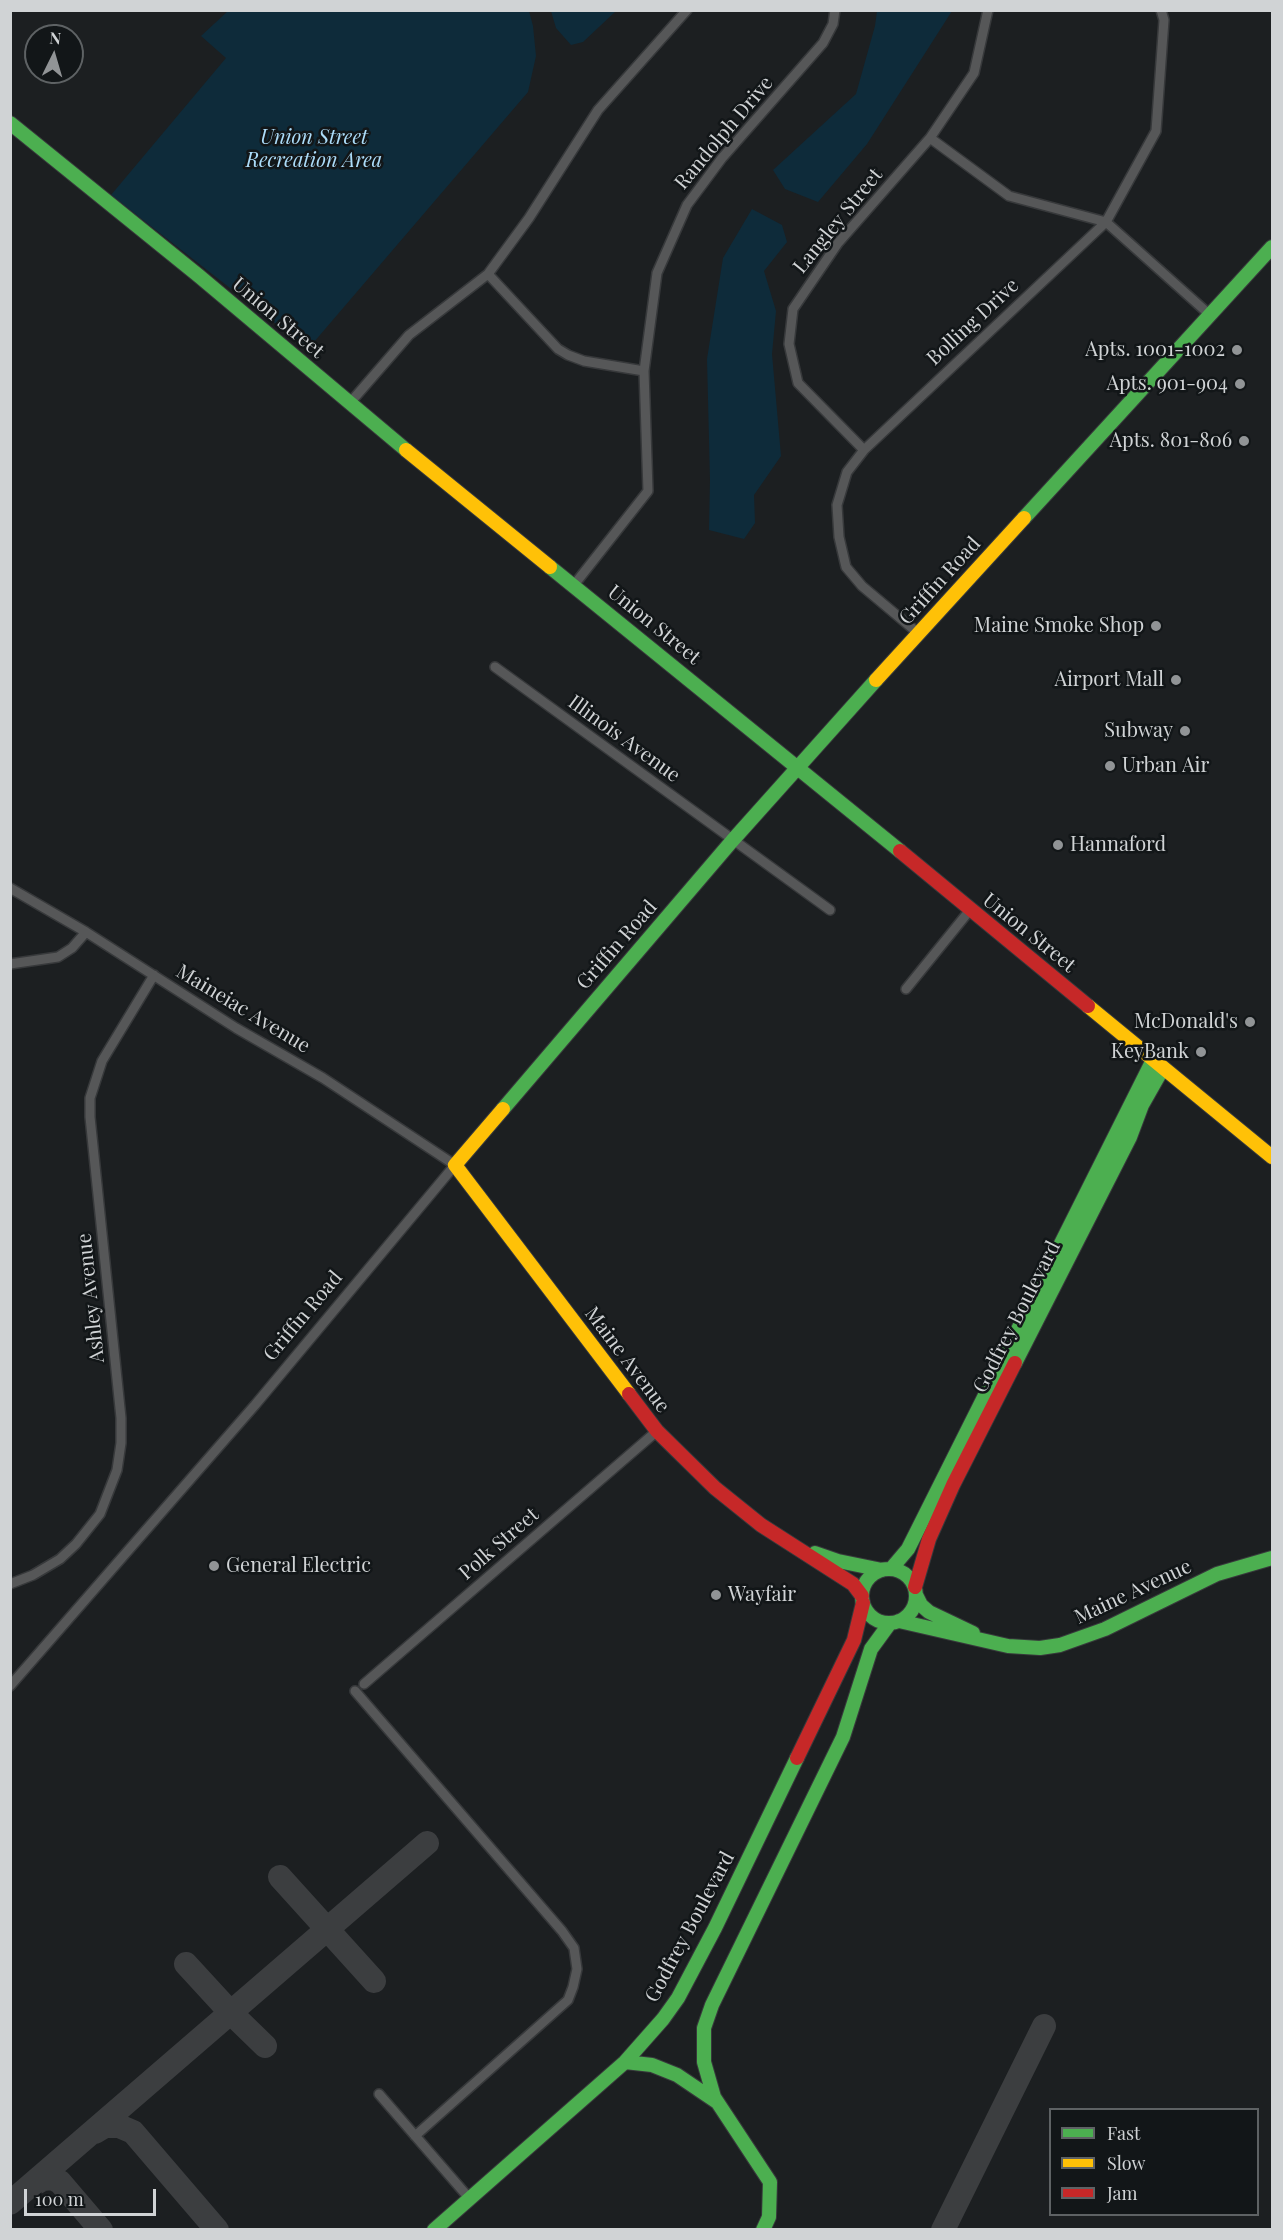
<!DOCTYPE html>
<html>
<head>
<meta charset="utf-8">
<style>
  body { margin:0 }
  #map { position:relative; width:1283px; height:2240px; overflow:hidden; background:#1c1f21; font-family:"Playfair Display",serif }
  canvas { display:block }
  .frame { position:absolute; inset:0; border:12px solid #d0d3d5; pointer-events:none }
  .legend { position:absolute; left:1049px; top:2108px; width:210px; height:108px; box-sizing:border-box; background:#121618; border:2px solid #5e6264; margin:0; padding:8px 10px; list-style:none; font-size:18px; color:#d0d3d5 }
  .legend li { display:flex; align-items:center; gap:12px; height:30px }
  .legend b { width:30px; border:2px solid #5e6264 }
  .north { position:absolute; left:24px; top:24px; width:60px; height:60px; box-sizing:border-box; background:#121618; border:2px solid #5e6264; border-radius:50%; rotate:5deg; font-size:16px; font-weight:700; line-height:24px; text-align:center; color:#d0d3d5 }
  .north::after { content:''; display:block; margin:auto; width:21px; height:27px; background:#919496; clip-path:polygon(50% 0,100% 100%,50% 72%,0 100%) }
  .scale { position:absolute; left:24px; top:2189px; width:132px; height:27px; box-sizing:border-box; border:3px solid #d0d3d5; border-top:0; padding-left:8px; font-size:18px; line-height:21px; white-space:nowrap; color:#d0d3d5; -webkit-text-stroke:4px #121618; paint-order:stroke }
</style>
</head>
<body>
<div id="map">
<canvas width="1283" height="2240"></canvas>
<div class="frame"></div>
<ul class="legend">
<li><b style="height:8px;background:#4caf50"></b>Fast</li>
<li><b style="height:8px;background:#ffc107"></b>Slow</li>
<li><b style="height:8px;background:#c62828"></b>Jam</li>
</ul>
<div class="north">N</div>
<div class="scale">100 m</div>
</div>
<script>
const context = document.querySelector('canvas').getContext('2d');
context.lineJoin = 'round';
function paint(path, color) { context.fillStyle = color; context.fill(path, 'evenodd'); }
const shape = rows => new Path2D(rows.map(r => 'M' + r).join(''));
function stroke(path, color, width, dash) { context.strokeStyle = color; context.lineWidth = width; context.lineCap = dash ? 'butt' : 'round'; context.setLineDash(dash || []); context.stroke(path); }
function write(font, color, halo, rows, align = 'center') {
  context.font = font + ' "Playfair Display",serif'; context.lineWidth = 5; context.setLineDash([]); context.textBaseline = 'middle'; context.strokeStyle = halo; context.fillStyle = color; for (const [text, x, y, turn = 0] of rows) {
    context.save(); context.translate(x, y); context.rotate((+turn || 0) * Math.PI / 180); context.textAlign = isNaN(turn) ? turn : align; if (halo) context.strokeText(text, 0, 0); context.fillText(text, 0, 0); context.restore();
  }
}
paint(shape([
  [228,11,529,11,533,26,536,56,528,92,308,349,111,195,226,58,201,36],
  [551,11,551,10,616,11,583,42,571,45,556,28],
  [877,11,952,11,867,144,818,202,785,189,773,170,856,94,875,26],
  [752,209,782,225,787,242,764,271,776,311,772,354,781,456,754,495,755,523,744,539,709,530,710,480,707,359,723,258]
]), '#0e2b3a');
stroke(shape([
  [280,1877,374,1981],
  [186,1964,231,2013,265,2046],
  [95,2132,105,2126,119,2126,133,2132,217,2230],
  [31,2186,43,2179,52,2178,60,2182,101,2230],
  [10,2203,427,1843],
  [943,2230,1044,2026]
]), '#3c3e40', 24);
const street = shape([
  [930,138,1009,196,1106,222,1210,315],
  [488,274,558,349,568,355,584,361,644,371],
  [349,404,409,335,488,274,529,218,598,110,687,10],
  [864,450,798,383,789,344,793,309,838,243,930,138,974,73,988,10],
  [574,585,648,491,644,371,657,273,687,205,722,158,823,43,833,24,835,10],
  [918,633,862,586,846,567,839,537,837,505,847,472,864,450,1106,222,1156,131,1164,20,1161,10],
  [495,667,830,910],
  [10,888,86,932,236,1028,323,1078,455,1165,255,1405,10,1686],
  [10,964,58,957,72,948,86,932],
  [906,989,970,910],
  [10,1584,33,1575,60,1559,76,1544,100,1514,117,1470,121,1443,121,1418,90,1117,90,1098,102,1061,154,975],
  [364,1684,657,1431],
  [355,1691,562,1931,574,1948,577,1969,573,1987,568,2000,415,2136],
  [379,2094,469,2198]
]);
const fast = shape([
  [10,123,199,276,406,450],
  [1024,518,1272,247],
  [550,567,900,851],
  [503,1109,732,841,876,680],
  [1015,1363,1130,1137,1142,1105,1163,1068],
  [815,1553,838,1561,882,1570],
  [891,1569,908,1549,1153,1060],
  '862 1596a27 27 0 1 1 54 0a27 27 0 1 1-54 0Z',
  [916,1595,921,1605,929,1612,973,1633],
  [899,1621,1008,1646,1040,1648,1060,1645,1105,1629,1217,1574,1272,1558],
  [625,2062,652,2065,677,2075,717,2102],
  [434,2230,625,2062,663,2019,678,1998,715,1928,797,1758],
  [763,2230,769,2217,770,2182,714,2097,704,2062,704,2028,712,2005,843,1737,871,1649,890,1623]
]);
const slow = shape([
  [406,450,550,567],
  [876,680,1024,518],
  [1088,1006,1272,1157],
  [503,1109,455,1165,629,1394]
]);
const jam = shape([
  [900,851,1088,1006],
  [629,1394,657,1431,715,1488,761,1525,853,1584,862,1596],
  [915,1587,929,1539,953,1485,1015,1363],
  [797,1758,854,1640,863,1603]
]);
stroke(street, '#37393b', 12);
stroke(fast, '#37393b', 16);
stroke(slow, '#37393b', 16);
stroke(jam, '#37393b', 16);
stroke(street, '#565758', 9);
stroke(fast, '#4caf50', 14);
stroke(slow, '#ffc107', 14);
stroke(jam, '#c62828', 14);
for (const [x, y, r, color] of [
  [1237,350,6,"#919496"],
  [1240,384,6,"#919496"],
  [1244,441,6,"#919496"],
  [1156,626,6,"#919496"],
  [1176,680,6,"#919496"],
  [1185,731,6,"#919496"],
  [1110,766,6,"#919496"],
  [1058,845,6,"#919496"],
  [1250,1022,6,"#919496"],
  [1201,1052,6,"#919496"],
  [214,1566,6,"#919496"],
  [716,1595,6,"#919496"]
]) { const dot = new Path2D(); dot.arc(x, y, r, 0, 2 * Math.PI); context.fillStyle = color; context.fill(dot); stroke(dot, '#121618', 2); }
write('20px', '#d0d3d5', '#121618', [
  ["Randolph Drive",724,133,-50],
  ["Langley Street",838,221,-51],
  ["Union Street",278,318,40],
  ["Bolling Drive",973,322,-43],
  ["Griffin Road",940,581,-48],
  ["Union Street",654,625,39],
  ["Illinois Avenue",624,739,36],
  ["Union Street",1029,933,39],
  ["Griffin Road",617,945,-49],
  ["Maineiac Avenue",243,1009,31],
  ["Ashley Avenue",91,1298,-96],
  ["Griffin Road",303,1316,-50],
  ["Godfrey Boulevard",1017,1317,-63],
  ["Maine Avenue",627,1360,53],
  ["Polk Street",499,1544,-41],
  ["Maine Avenue",1133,1592,-25],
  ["Godfrey Boulevard",690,1927,-62]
]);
write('italic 20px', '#acdcf9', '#121618', [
  ["Union Street",314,138],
  ["Recreation Area",314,161]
]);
write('20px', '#d0d3d5', '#121618', [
  ["Apts. 1001-1002",1225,350],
  ["Apts. 901-904",1228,384],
  ["Apts. 801-806",1232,441],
  ["Maine Smoke Shop",1144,626],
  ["Airport Mall",1164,680],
  ["Subway",1173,731],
  ["Urban Air",1122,766,"left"],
  ["Hannaford",1070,845,"left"],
  ["McDonald's",1238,1022],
  ["KeyBank",1189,1052],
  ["General Electric",226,1566,"left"],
  ["Wayfair",728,1595,"left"]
], 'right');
</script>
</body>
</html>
